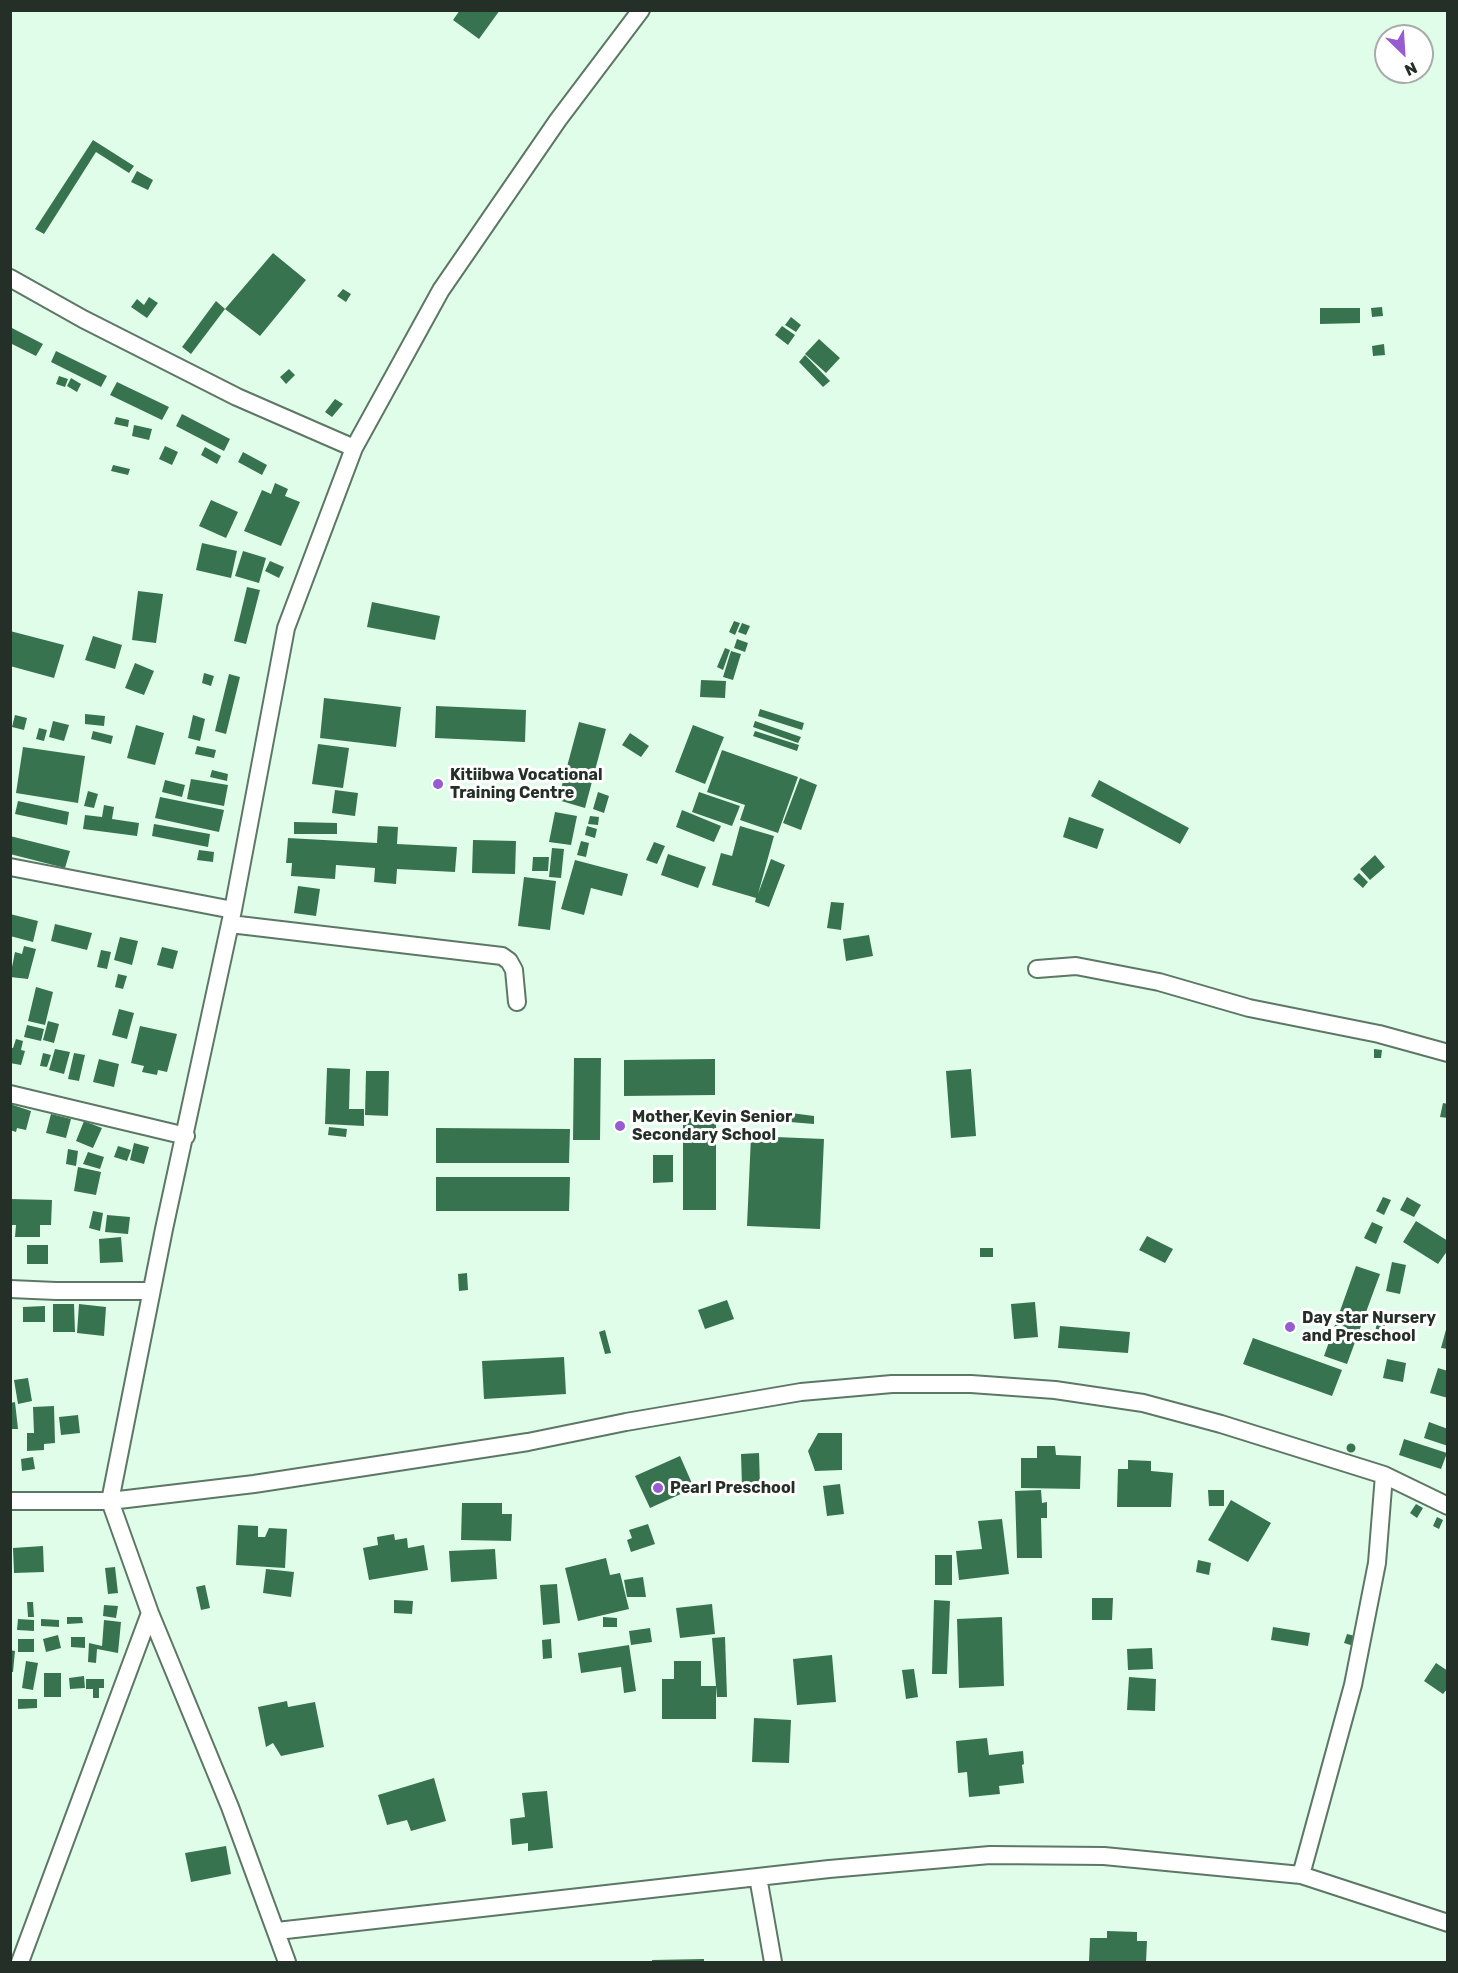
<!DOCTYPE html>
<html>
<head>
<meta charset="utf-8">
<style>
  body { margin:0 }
  #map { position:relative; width:1458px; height:1973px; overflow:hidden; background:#e0fde9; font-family:Rubik,sans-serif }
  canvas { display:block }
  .frame { position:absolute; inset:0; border:12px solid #242f27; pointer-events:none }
  .north { position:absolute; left:1374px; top:24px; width:60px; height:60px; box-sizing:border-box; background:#fff; border:2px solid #a7aca9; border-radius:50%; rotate:155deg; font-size:16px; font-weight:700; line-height:24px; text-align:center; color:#242f27 }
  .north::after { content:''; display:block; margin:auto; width:21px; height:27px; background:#975bd2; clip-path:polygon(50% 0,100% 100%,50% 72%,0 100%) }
</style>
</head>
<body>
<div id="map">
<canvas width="1458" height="1973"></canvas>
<div class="frame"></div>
<div class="north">N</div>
</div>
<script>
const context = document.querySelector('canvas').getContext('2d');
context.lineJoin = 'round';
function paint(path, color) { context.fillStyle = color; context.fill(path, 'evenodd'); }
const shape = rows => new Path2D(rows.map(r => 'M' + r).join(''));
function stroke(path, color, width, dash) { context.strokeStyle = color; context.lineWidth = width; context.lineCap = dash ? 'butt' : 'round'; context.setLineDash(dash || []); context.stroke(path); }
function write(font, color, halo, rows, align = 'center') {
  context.font = font + ' Rubik,sans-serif'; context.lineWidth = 6; context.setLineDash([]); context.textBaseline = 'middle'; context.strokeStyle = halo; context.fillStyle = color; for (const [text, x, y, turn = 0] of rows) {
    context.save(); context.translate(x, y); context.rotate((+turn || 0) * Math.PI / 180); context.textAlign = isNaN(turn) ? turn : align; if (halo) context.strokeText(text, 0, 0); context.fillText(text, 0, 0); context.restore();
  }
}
paint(shape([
  [460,10,500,10,479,39,453,20],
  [93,140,134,166,129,173,96,152,44,234,35,229],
  [137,171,153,180,148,190,131,182],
  [273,253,306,280,260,336,225,309],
  [343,289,351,294,346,302,337,296],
  [149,297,158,303,147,318,131,307,137,299,144,305],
  [216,301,225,309,191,354,182,347],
  [1382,307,1383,316,1372,317,1371,308],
  [1320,308,1360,308,1360,323,1320,324],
  [791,317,801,325,796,332,785,325],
  [782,326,795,335,788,345,775,335],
  [10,327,43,344,36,356,10,343],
  [819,339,840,358,826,373,805,354],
  [1384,344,1385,355,1373,356,1372,346],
  [56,351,107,376,101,387,51,362],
  [805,355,830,381,823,387,799,362],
  [289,369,295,375,286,384,280,377],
  [59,376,68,379,65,387,56,384],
  [71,378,81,384,77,392,67,386],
  [117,382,169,407,162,420,110,395],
  [335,399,343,404,332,417,325,412],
  [182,414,230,439,224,451,176,426],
  [116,417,129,420,128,427,114,424],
  [134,425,152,429,149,440,132,436],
  [165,446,178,452,172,465,159,459],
  [205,447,221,456,217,464,201,455],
  [243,452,267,465,262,475,238,462],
  [113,465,130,469,128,475,111,471],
  [275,483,288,489,285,496,300,502,281,546,244,531,262,490,271,494],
  [211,500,238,512,226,538,199,526],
  [202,543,237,551,231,578,196,570],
  [243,551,266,558,259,583,235,576],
  [270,561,284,567,279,578,265,571],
  [247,587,260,590,246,644,234,641],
  [138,591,163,594,156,643,132,640],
  [372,602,440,616,435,640,367,627],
  [734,621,740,623,735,635,729,632],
  [742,623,750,626,746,635,738,632],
  [10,631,64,645,54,678,10,666],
  [93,636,122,645,115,669,85,660],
  [737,639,748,643,745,652,734,648],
  [725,648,730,650,723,670,717,667],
  [731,651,741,654,733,680,723,677],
  [135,663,154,671,144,695,125,688],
  [204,673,214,676,211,686,202,683],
  [229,674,240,677,226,734,215,731],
  [701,680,726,681,725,698,700,697],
  [324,698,401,707,396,747,320,738],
  [436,706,526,710,525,742,435,738],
  [760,709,804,723,802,730,758,716],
  [85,714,105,716,104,726,85,724],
  [15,715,27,718,24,730,12,727],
  [193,715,205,719,200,741,188,738],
  [53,721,69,725,64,741,49,737],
  [755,721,801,737,798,743,753,727],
  [579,722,606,729,585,808,558,800],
  [136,725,164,733,155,765,127,758],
  [693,725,724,737,705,784,675,772],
  [39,728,47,730,44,741,36,739],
  [93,731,113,736,111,744,91,739],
  [755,731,799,745,797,751,753,736],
  [630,733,649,746,641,757,622,745],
  [318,744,349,748,343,788,312,784],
  [197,746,216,750,214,758,195,754],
  [23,747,85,756,78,803,16,793],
  [722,750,798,777,778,833,740,820,745,805,707,792],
  [212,770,228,774,227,781,210,777],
  [800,778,817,785,801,830,783,823],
  [191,779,228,785,224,806,187,799],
  [165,780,185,785,182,797,162,792],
  [1099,780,1189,828,1180,844,1091,796],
  [335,790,358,793,355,816,332,813],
  [88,791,98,794,94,808,84,806],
  [598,792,609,796,604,813,593,809],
  [699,792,740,806,732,826,692,812],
  [160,797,224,810,219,832,155,818],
  [18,801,69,812,67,825,15,814],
  [104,805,114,807,112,819,139,823,137,836,83,829,85,815,102,817],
  [682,810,721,826,714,842,676,827],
  [555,812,577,816,571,845,549,842],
  [590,816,599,817,598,825,588,824],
  [1069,817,1104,829,1097,849,1063,837],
  [294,822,337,823,337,834,294,834],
  [154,824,210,834,208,847,152,836],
  [378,826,398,827,397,844,457,847,455,872,397,869,396,884,374,882,375,868,336,865,335,879,291,876,292,863,286,863,288,838,377,843],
  [587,826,597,829,595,838,585,835],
  [740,826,774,836,758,894,771,859,785,865,769,907,755,902,756,898,712,885,721,853,732,856],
  [10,836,70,851,65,868,10,854],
  [473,840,516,841,515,874,472,873],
  [581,841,589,843,586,857,577,855],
  [654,842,665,846,657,864,646,860],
  [552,848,564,849,561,878,549,877],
  [199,850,214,852,213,862,197,860],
  [668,854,706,867,698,888,661,875],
  [1375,855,1385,867,1370,880,1360,869],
  [533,857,549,857,548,871,532,871],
  [575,860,628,874,622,896,591,888,584,915,561,909],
  [1359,873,1368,882,1363,888,1353,879],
  [524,877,556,881,550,930,518,926],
  [298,886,320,889,316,916,294,913],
  [831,902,844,903,841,930,827,928],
  [10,914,38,921,33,942,10,936],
  [55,924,92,933,87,950,51,941],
  [869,935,873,956,846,961,843,939],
  [120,937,138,941,132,965,114,960],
  [24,946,36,949,28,979,10,977,15,952,22,954],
  [162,947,178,951,173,969,157,965],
  [101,950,111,952,107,969,97,967],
  [118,974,127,976,123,989,115,987],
  [36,987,53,992,45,1025,28,1021],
  [119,1009,134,1013,127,1039,112,1035],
  [48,1021,59,1024,54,1043,43,1040],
  [27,1025,44,1029,41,1041,24,1037],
  [140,1026,177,1034,167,1072,158,1070,157,1075,142,1072,144,1066,131,1063],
  [16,1039,23,1041,21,1050,25,1051,21,1065,10,1063,10,1048,13,1048],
  [55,1049,70,1052,64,1074,49,1070],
  [1374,1049,1382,1050,1381,1058,1374,1058],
  [43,1053,51,1055,47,1067,40,1066],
  [74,1053,85,1055,79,1081,68,1079],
  [574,1058,601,1058,600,1140,573,1140],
  [99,1059,119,1064,114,1087,93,1082],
  [715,1059,715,1095,624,1096,624,1060],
  [327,1068,350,1069,349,1109,364,1109,364,1126,325,1124],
  [971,1069,976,1136,951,1138,946,1071],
  [366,1071,389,1071,388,1116,365,1115],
  [1443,1103,1448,1104,1448,1118,1440,1117],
  [10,1104,31,1111,26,1130,17,1128,16,1132,10,1130],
  [683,1110,716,1110,716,1210,683,1210],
  [791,1113,814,1116,814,1124,790,1122],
  [51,1114,71,1119,66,1138,46,1133],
  [776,1114,783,1115,782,1122,774,1121],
  [84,1121,102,1128,93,1148,76,1141],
  [329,1127,347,1129,346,1137,328,1135],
  [436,1128,570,1129,569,1163,436,1163],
  [751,1136,824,1139,820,1229,747,1226],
  [134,1143,149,1147,144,1164,130,1160],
  [118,1146,131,1150,127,1161,114,1157],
  [68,1149,78,1151,76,1166,66,1164],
  [88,1152,104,1157,100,1169,83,1164],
  [653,1155,673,1155,673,1182,653,1183],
  [78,1167,101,1172,96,1195,74,1191],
  [436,1177,570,1177,569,1211,436,1211],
  [1383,1197,1391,1200,1384,1215,1376,1211],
  [1407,1197,1421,1205,1414,1217,1400,1210],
  [11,1199,52,1200,51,1225,40,1225,40,1237,15,1237,16,1225,10,1225],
  [93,1211,103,1213,100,1231,89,1228],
  [107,1215,130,1217,128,1234,105,1232],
  [1416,1221,1448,1241,1448,1250,1438,1264,1403,1242],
  [1372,1222,1383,1227,1376,1244,1364,1238],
  [1147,1236,1173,1249,1165,1263,1139,1250],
  [121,1237,123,1262,100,1263,99,1239],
  [27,1245,48,1245,48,1264,27,1264],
  [980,1248,993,1248,993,1257,980,1257],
  [1392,1262,1406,1265,1400,1294,1386,1291],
  [1356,1266,1380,1274,1347,1364,1324,1356],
  [467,1273,468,1290,459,1291,458,1274],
  [727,1300,734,1319,705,1329,698,1310],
  [1035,1302,1038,1337,1014,1339,1011,1304],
  [53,1304,74,1304,75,1332,53,1332],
  [79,1304,106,1307,104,1336,77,1333],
  [45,1306,45,1322,23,1322,23,1307],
  [1379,1310,1388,1312,1382,1340,1374,1339],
  [1060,1326,1130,1332,1128,1353,1058,1348],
  [1447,1326,1448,1326,1448,1349,1441,1348],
  [605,1330,611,1353,605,1354,599,1332],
  [1253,1338,1342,1370,1332,1396,1243,1364],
  [564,1357,566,1394,484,1399,482,1361],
  [1387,1359,1406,1363,1403,1382,1383,1378],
  [1438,1368,1448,1371,1448,1398,1430,1393],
  [28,1378,32,1401,18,1404,14,1380],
  [15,1402,18,1429,10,1429,10,1403],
  [54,1406,55,1443,44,1444,44,1450,27,1451,27,1433,34,1433,33,1407],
  [78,1415,80,1433,61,1435,59,1417],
  [1429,1422,1448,1429,1448,1446,1424,1438],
  [818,1433,842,1433,842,1470,815,1471,808,1451],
  [1404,1439,1447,1453,1441,1469,1399,1455],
  '1346.5 1448a4.5 4.5 0 1 1 9 0a4.5 4.5 0 1 1-9 0Z',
  [1037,1446,1055,1446,1056,1455,1081,1456,1080,1489,1021,1488,1021,1458,1037,1458],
  [759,1453,760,1486,742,1487,741,1454],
  [680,1456,694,1488,650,1508,635,1476],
  [33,1457,35,1469,22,1471,21,1459],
  [1128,1460,1151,1461,1151,1471,1173,1473,1171,1507,1117,1507,1118,1469,1128,1469],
  [840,1484,844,1514,827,1516,823,1486],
  [1041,1490,1042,1503,1047,1502,1047,1518,1041,1518,1042,1558,1017,1558,1015,1491],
  [1208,1490,1224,1490,1224,1506,1209,1506],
  [1231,1500,1271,1523,1248,1562,1208,1540],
  [462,1503,502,1503,502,1514,512,1514,511,1541,461,1540],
  [1416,1504,1423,1508,1417,1518,1410,1513],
  [1437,1517,1443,1520,1439,1529,1433,1526],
  [1002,1519,1009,1574,959,1580,956,1551,982,1549,978,1521],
  [648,1524,655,1544,631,1552,627,1540,632,1538,629,1530],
  [238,1525,258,1526,258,1537,265,1537,269,1528,287,1529,285,1568,236,1565],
  [394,1534,395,1540,407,1538,408,1548,424,1545,428,1570,369,1580,363,1548,378,1545,377,1537],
  [43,1546,44,1572,14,1573,13,1548],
  [495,1549,497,1579,451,1582,449,1551],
  [935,1555,952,1555,952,1585,935,1585],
  [606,1558,610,1575,620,1573,629,1609,578,1621,565,1568],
  [1198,1560,1211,1563,1209,1575,1196,1572],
  [115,1567,118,1593,108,1594,105,1568],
  [266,1569,294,1572,291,1597,263,1593],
  [643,1577,646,1597,627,1597,624,1580],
  [557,1584,560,1623,543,1625,540,1585],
  [205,1585,210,1608,201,1610,196,1587],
  [1092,1598,1113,1598,1112,1620,1092,1620],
  [394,1600,413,1601,412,1614,394,1613],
  [934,1600,950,1601,947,1674,932,1674],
  [27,1602,33,1602,34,1617,28,1617],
  [712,1604,715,1634,680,1638,676,1608],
  [104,1605,118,1606,116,1618,103,1616],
  [67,1617,82,1617,83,1623,67,1624],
  [603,1617,617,1618,617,1627,603,1627],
  [1002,1617,1004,1686,959,1688,957,1619],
  [18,1619,34,1620,34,1631,17,1630],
  [41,1619,59,1620,59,1627,41,1626],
  [104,1620,121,1622,118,1653,97,1649,96,1663,88,1662,89,1643,102,1646],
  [1273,1627,1310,1633,1308,1646,1271,1640],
  [650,1628,652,1642,631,1645,629,1631],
  [1347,1634,1359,1637,1357,1647,1344,1643],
  [58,1635,61,1648,46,1652,43,1639],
  [71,1637,85,1637,85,1648,71,1647],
  [725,1637,727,1697,717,1697,716,1686,716,1719,662,1719,662,1679,674,1679,674,1661,701,1661,701,1686,716,1686,712,1638],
  [18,1639,34,1639,34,1652,18,1652],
  [551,1639,552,1658,543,1659,542,1640],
  [629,1645,636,1691,624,1693,621,1667,581,1673,578,1653],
  [1152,1648,1153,1669,1128,1670,1127,1649],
  [10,1650,15,1651,13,1672,10,1672],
  [832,1655,836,1702,797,1705,793,1659],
  [26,1661,38,1663,33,1690,22,1688],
  [1436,1663,1448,1671,1448,1688,1443,1694,1424,1681],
  [914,1669,918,1697,906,1699,902,1670],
  [44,1673,61,1673,61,1697,44,1697],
  [84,1676,85,1688,70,1689,69,1678],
  [1129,1677,1156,1679,1155,1711,1127,1710],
  [86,1679,104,1679,104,1688,99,1688,99,1698,93,1698,93,1689,86,1689],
  [18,1699,37,1699,37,1708,18,1709],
  [287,1701,288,1707,315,1702,324,1747,281,1756,273,1743,266,1747,258,1707],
  [754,1718,791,1720,789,1763,752,1762],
  [987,1738,989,1755,1023,1751,1024,1764,1022,1765,1024,1783,999,1786,1000,1794,969,1797,967,1772,958,1773,956,1741],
  [434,1778,446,1821,411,1831,407,1820,387,1825,378,1795],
  [547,1791,553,1848,528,1851,528,1843,512,1845,510,1819,525,1817,522,1793],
  [226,1846,231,1874,191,1882,185,1853],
  [1107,1931,1137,1932,1137,1941,1147,1941,1146,1962,1089,1962,1090,1938,1107,1938],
  [704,1959,704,1962,652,1962,652,1960]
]), '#38734f');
const minor = shape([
  [10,278,83,319,237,397,354,448],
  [10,867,233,910],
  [230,924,502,956,509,961,514,970,517,1002],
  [1037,969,1076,966,1159,982,1249,1008,1379,1034,1448,1053],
  [10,1094,186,1136],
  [10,1289,56,1291,151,1291],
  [10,1501,110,1501,254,1484,528,1442,626,1422,801,1392,892,1384,971,1384,1055,1390,1143,1403,1221,1424,1384,1475,1448,1506],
  [1301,1875,1353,1685,1377,1563,1384,1475],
  [758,1877,773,1962],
  [277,1931,829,1869,990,1855,1104,1856,1301,1875,1448,1923],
  [20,1962,150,1613],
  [287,1962,230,1807,150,1613,110,1501,164,1229,233,910,286,628,354,448,441,290,558,120,641,10]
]);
stroke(minor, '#5d7765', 20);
stroke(minor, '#fff', 16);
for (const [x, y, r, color] of [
  [438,784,6,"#975bd2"],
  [620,1126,6,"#975bd2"],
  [1290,1327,6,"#975bd2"],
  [658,1488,6,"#975bd2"]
]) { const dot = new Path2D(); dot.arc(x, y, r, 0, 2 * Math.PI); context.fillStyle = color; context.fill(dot); stroke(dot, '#fff', 2); }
write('bold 16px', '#242f27', '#fff', [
  ["Kitiibwa Vocational",450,775],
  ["Training Centre",450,793],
  ["Mother Kevin Senior",632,1117],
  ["Secondary School",632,1135],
  ["Day star Nursery",1302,1318],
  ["and Preschool",1302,1336],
  ["Pearl Preschool",670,1488]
], 'left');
</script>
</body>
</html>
